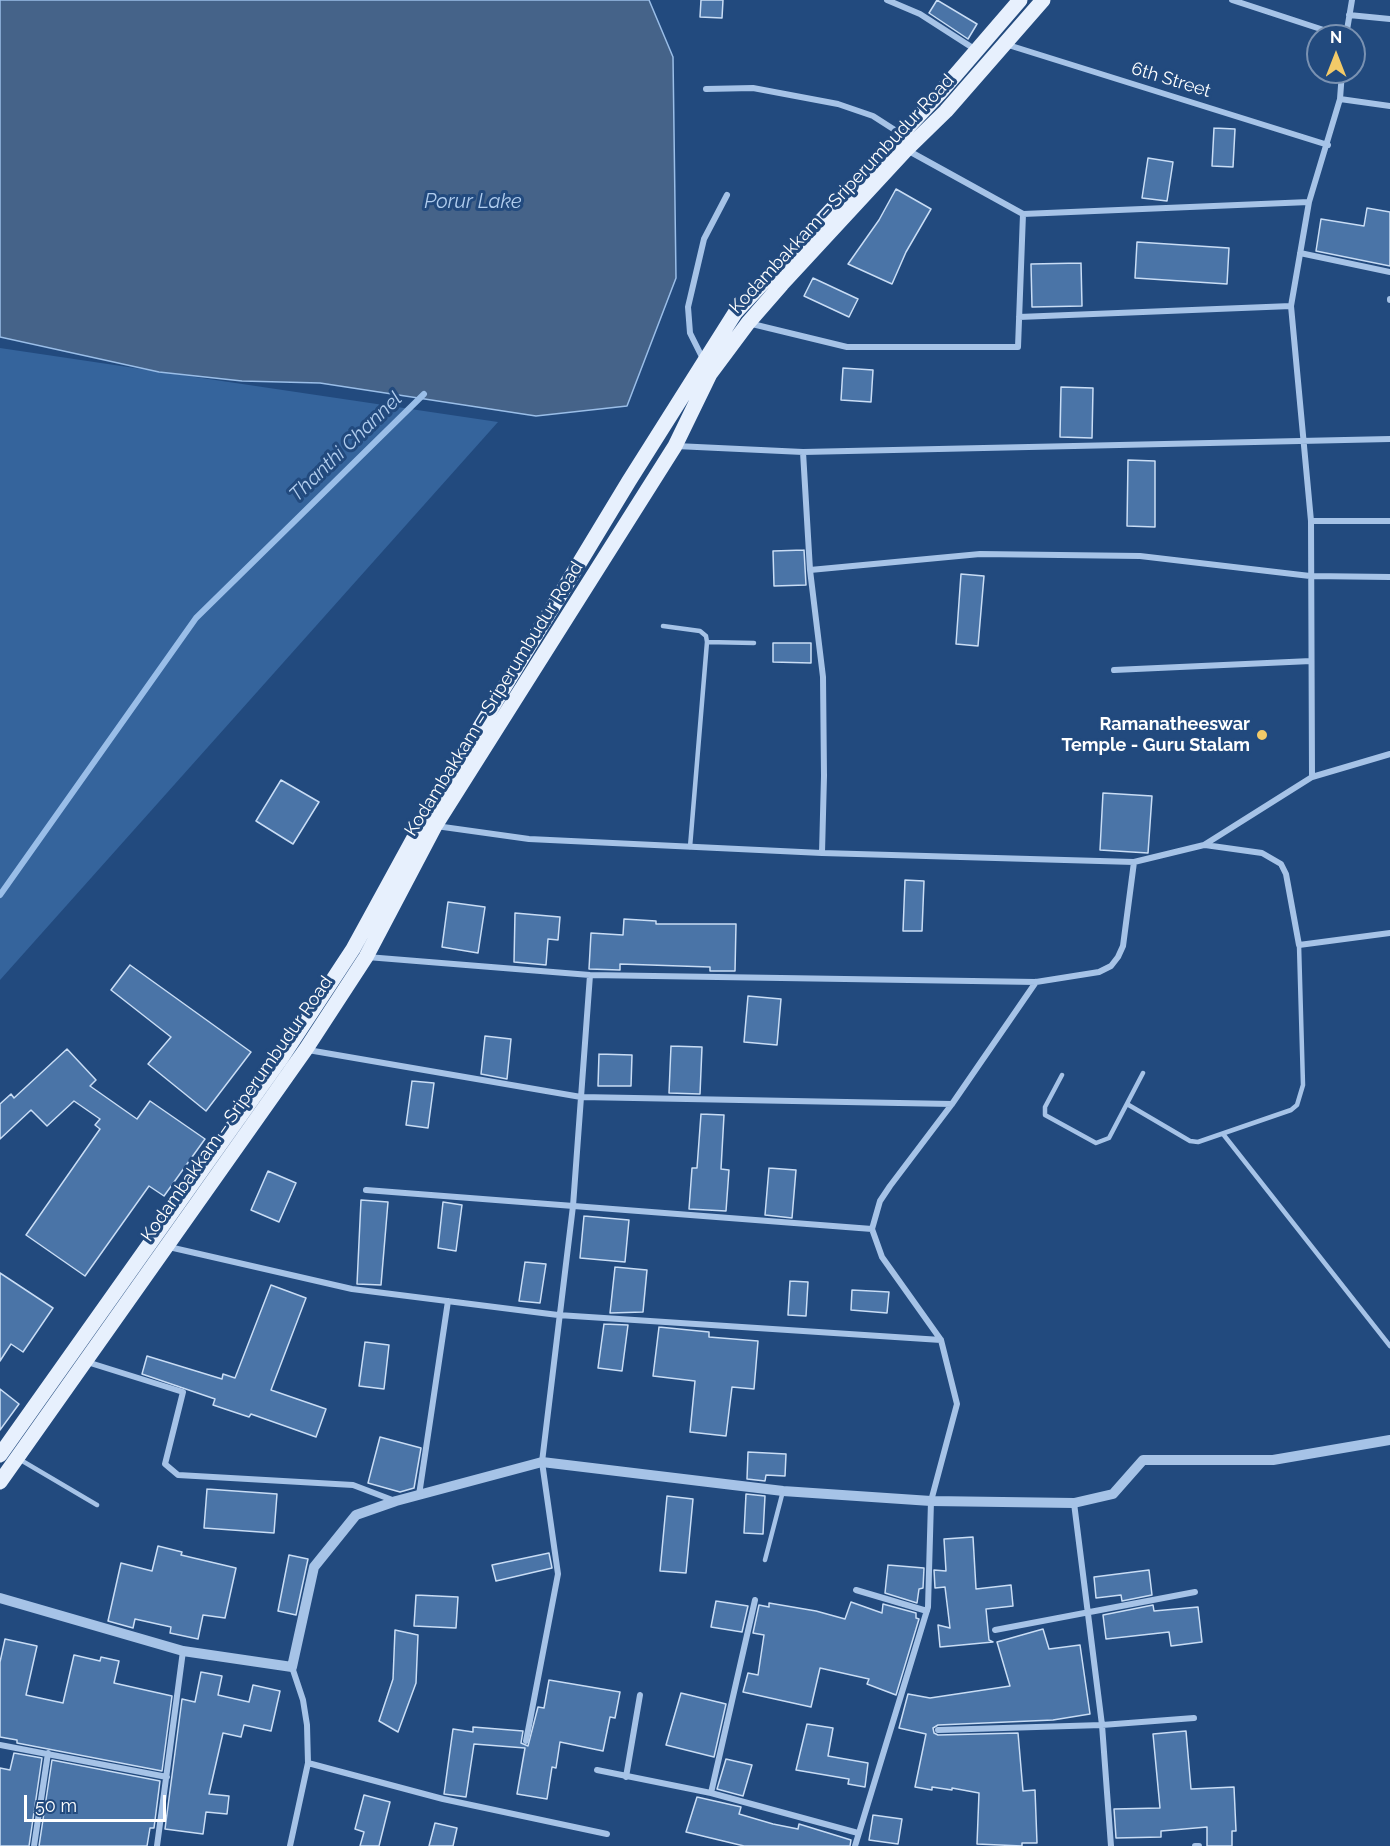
<!DOCTYPE html>
<html>
<head>
<meta charset="utf-8">
<style>
  body { margin:0 }
  #map { position:relative; width:1390px; height:1846px; overflow:hidden; background:#224a7e; font-family:Raleway,sans-serif }
  canvas { display:block }
  .north { position:absolute; left:1306px; top:24px; width:60px; height:60px; box-sizing:border-box; background:#224a7e; border:2px solid #7a92b2; border-radius:50%; rotate:0deg; font-size:16px; font-weight:700; line-height:24px; text-align:center; color:#fff }
  .north::after { content:''; display:block; margin:auto; width:21px; height:27px; background:#f3ca68; clip-path:polygon(50% 0,100% 100%,50% 72%,0 100%) }
  .scale { position:absolute; left:24px; top:1795px; width:142px; height:27px; box-sizing:border-box; border:3px solid #fff; border-top:0; padding-left:8px; font-size:18px; line-height:21px; white-space:nowrap; color:#fff; -webkit-text-stroke:4px #224a7e; paint-order:stroke }
</style>
</head>
<body>
<div id="map">
<canvas width="1390" height="1846"></canvas>
<div class="north">N</div>
<div class="scale">50 m</div>
</div>
<script>
const context = document.querySelector('canvas').getContext('2d');
context.lineJoin = 'round';
function paint(path, color) { context.fillStyle = color; context.fill(path, 'evenodd'); }
const shape = rows => new Path2D(rows.map(r => 'M' + r).join(''));
function stroke(path, color, width, dash) { context.strokeStyle = color; context.lineWidth = width; context.lineCap = dash ? 'butt' : 'round'; context.setLineDash(dash || []); context.stroke(path); }
function write(font, color, halo, rows, align = 'center') {
  context.font = font + ' Raleway,sans-serif'; context.lineWidth = 6; context.setLineDash([]); context.textBaseline = 'middle'; context.strokeStyle = halo; context.fillStyle = color; for (const [text, x, y, turn = 0] of rows) {
    context.save(); context.translate(x, y); context.rotate((+turn || 0) * Math.PI / 180); context.textAlign = isNaN(turn) ? turn : align; if (halo) context.strokeText(text, 0, 0); context.fillText(text, 0, 0); context.restore();
  }
}
paint(shape([
  [0,348,498,422,0,980]
]), '#35649c');
const water = shape([
  [0,0,649,0,673,57,676,278,627,406,536,416,320,383,242,381,159,372,0,337,0,0]
]);
paint(water, '#456389');
stroke(water, '#9abee8', 1.5);
stroke(shape([
  [0,895,196,618,424,394]
]), '#9abee8', 6);
const building = shape([
  [701,0,723,0,722,18,700,17,701,0],
  [937,0,977,24,968,39,929,13,937,0],
  [1214,128,1235,129,1233,167,1212,166,1214,128],
  [1148,158,1173,162,1167,201,1142,198,1148,158],
  [896,189,931,209,906,252,892,284,848,264,879,220,896,189],
  [1367,208,1390,212,1390,266,1316,251,1321,219,1364,226,1367,208],
  [1137,242,1229,248,1227,284,1135,278,1137,242],
  [1081,263,1082,306,1032,307,1031,264,1081,263],
  [813,278,858,299,849,317,804,296,813,278],
  [843,368,873,370,871,402,841,400,843,368],
  [1061,387,1093,388,1092,438,1060,437,1061,387],
  [1128,460,1155,461,1155,527,1127,526,1128,460],
  [804,550,806,585,774,586,773,551,804,550],
  [961,574,984,576,978,646,956,644,961,574],
  [773,643,811,643,811,663,773,662,773,643],
  [281,780,319,802,293,844,256,821,281,780],
  [1103,793,1152,796,1148,853,1100,850,1103,793],
  [905,880,924,881,922,931,903,931,905,880],
  [448,902,485,907,478,953,442,947,448,902],
  [515,913,560,917,558,940,548,939,546,965,514,962,515,913],
  [624,919,656,921,656,924,736,924,735,971,710,971,710,967,620,964,620,970,589,969,591,933,623,935,624,919],
  [130,965,251,1052,206,1111,148,1064,171,1037,111,990,130,965],
  [748,996,781,999,777,1045,744,1042,748,996],
  [485,1036,511,1039,507,1079,481,1074,485,1036],
  [671,1046,702,1047,700,1094,669,1093,671,1046],
  [67,1049,96,1080,90,1086,137,1119,150,1101,205,1139,164,1196,149,1186,85,1276,26,1235,100,1129,95,1125,100,1119,74,1101,47,1126,31,1110,0,1139,0,1104,11,1094,14,1098,67,1049],
  [599,1054,632,1055,631,1086,598,1086,599,1054],
  [412,1081,434,1083,428,1128,406,1125,412,1081],
  [701,1114,724,1115,721,1169,729,1170,726,1211,689,1209,692,1168,697,1168,701,1114],
  [769,1168,796,1170,792,1218,765,1215,769,1168],
  [268,1171,296,1183,279,1222,251,1210,268,1171],
  [361,1200,388,1202,381,1285,357,1284,361,1200],
  [443,1202,462,1205,456,1251,438,1248,443,1202],
  [584,1216,629,1220,625,1262,580,1258,584,1216],
  [525,1262,546,1264,540,1303,519,1301,525,1262],
  [615,1267,647,1270,643,1312,610,1313,615,1267],
  [0,1273,53,1308,23,1352,11,1344,0,1361,0,1273],
  [790,1281,808,1282,806,1316,788,1315,790,1281],
  [271,1285,306,1298,271,1390,326,1409,316,1437,251,1414,249,1417,213,1405,215,1399,142,1374,147,1356,222,1379,223,1374,235,1378,271,1285],
  [852,1290,889,1292,887,1313,851,1310,852,1290],
  [604,1324,628,1325,622,1371,598,1368,604,1324],
  [659,1327,709,1332,709,1337,758,1341,754,1389,732,1387,726,1436,690,1432,695,1381,653,1376,659,1327],
  [365,1342,389,1345,384,1389,359,1386,365,1342],
  [0,1389,19,1404,0,1430,0,1389],
  [380,1437,421,1448,414,1488,400,1492,368,1483,380,1437],
  [748,1452,786,1454,785,1476,766,1475,765,1481,747,1479,748,1452],
  [207,1489,277,1494,274,1533,204,1528,207,1489],
  [746,1494,765,1496,763,1534,744,1533,746,1494],
  [667,1496,693,1499,686,1573,660,1571,667,1496],
  [973,1537,976,1589,1011,1585,1013,1606,986,1609,989,1640,993,1642,940,1647,938,1625,950,1628,945,1587,935,1588,934,1570,946,1571,944,1539,973,1537],
  [158,1546,182,1552,181,1555,236,1568,225,1618,203,1615,198,1639,170,1633,171,1627,135,1619,133,1628,108,1621,121,1563,152,1571,158,1546],
  [549,1553,552,1568,496,1581,492,1565,549,1553],
  [289,1555,308,1559,296,1615,278,1611,289,1555],
  [888,1565,924,1568,923,1588,919,1589,917,1603,885,1593,888,1565],
  [1149,1570,1152,1595,1122,1601,1121,1595,1096,1598,1094,1577,1149,1570],
  [416,1595,458,1597,456,1628,414,1626,416,1595],
  [716,1601,748,1606,742,1632,711,1627,716,1601],
  [851,1602,882,1613,883,1604,916,1613,916,1618,919,1619,896,1695,867,1684,869,1679,820,1668,811,1707,743,1692,748,1673,758,1675,764,1635,753,1633,759,1605,769,1607,769,1603,816,1611,845,1619,851,1602],
  [1153,1605,1154,1611,1198,1607,1202,1642,1171,1646,1169,1632,1106,1639,1103,1615,1153,1605],
  [1043,1629,1049,1649,1080,1645,1090,1714,1053,1720,938,1725,933,1728,934,1733,938,1735,1018,1733,1023,1791,1035,1790,1037,1843,1022,1843,1022,1846,977,1844,979,1793,952,1788,952,1790,932,1787,932,1790,915,1787,926,1734,899,1728,908,1694,930,1698,1010,1686,997,1642,1043,1629],
  [395,1630,418,1635,416,1683,398,1732,379,1721,393,1679,395,1630],
  [5,1639,37,1646,26,1695,63,1703,74,1655,100,1661,101,1657,119,1661,114,1683,172,1696,162,1771,17,1743,17,1740,0,1737,0,1662,5,1639],
  [201,1672,222,1676,218,1695,249,1702,253,1685,280,1691,271,1731,244,1725,241,1737,223,1733,209,1794,229,1796,227,1814,206,1812,203,1834,165,1829,182,1699,195,1702,201,1672],
  [549,1680,620,1692,615,1718,610,1717,603,1751,560,1742,556,1768,552,1767,547,1799,517,1794,525,1748,474,1744,466,1797,444,1794,453,1729,473,1732,473,1727,523,1731,521,1743,528,1746,538,1707,544,1708,549,1680],
  [681,1693,726,1704,714,1757,666,1745,681,1693],
  [807,1724,833,1728,828,1756,868,1763,865,1787,848,1784,849,1779,796,1770,807,1724],
  [1186,1731,1191,1789,1234,1787,1236,1831,1232,1831,1232,1846,1207,1846,1207,1827,1161,1831,1161,1837,1116,1838,1114,1809,1160,1808,1153,1734,1186,1731],
  [14,1753,42,1758,29,1846,0,1846,0,1768,10,1770,14,1753],
  [726,1759,752,1765,743,1796,717,1789,726,1759],
  [52,1760,160,1781,154,1828,150,1828,147,1846,39,1846,52,1760],
  [364,1795,390,1802,379,1846,360,1846,364,1832,355,1829,364,1795],
  [697,1797,741,1807,739,1814,773,1824,798,1829,799,1824,851,1840,850,1846,744,1846,686,1832,697,1797],
  [873,1815,902,1819,898,1844,869,1840,873,1815],
  [435,1823,457,1828,453,1846,429,1846,435,1823]
]);
paint(building, '#4a74a7');
stroke(building, '#c9ddf5', 1.5);
stroke(shape([
  [663,626,700,631,706,636,707,642,690,847],
  [707,642,754,643],
  [1062,1075,1045,1107,1045,1115,1096,1143,1109,1138,1143,1073],
  [1127,1104,1190,1141,1198,1142,1291,1110,1297,1105,1303,1085,1299,945],
  [1223,1134,1390,1346],
  [19,1459,97,1505],
  [765,1560,783,1491]
]), '#a6c3e7', 4.5);
stroke(shape([
  [887,0,920,14,976,50],
  [1232,0,1342,36],
  [1349,15,1390,19],
  [1346,36,1352,0],
  [1005,44,1328,145],
  [706,89,753,88,838,104,873,116,901,134],
  [1340,99,1390,106],
  [907,150,1023,214,1309,202],
  [1300,253,1390,272],
  [1390,299,1390,300],
  [1019,317,1291,306],
  [748,323,847,347,1018,347,1023,214],
  [703,359,690,333,688,307,704,239,727,195],
  [676,446,803,452,1390,439],
  [803,452,810,570,980,554,1140,556,1310,576,1390,577],
  [1311,521,1390,521],
  [810,570,823,677,824,776,822,853],
  [1114,670,1311,661],
  [1312,777,1311,521,1291,306,1309,202,1340,99,1342,72],
  [436,826,529,839,822,853,1134,862,1204,845,1312,777,1390,754],
  [1205,845,1262,853,1281,864,1286,874,1299,945,1390,933],
  [367,957,590,975,1036,982,1099,972,1111,966,1118,957,1123,946,1134,862],
  [308,1050,581,1097,952,1104],
  [366,1190,872,1229],
  [169,1247,352,1289,558,1315,941,1340],
  [87,1362,183,1392,165,1464,178,1475,353,1485,395,1501],
  [419,1495,448,1301],
  [1074,1503,1102,1725,1111,1846],
  [856,1590,927,1611],
  [995,1630,1195,1592],
  [938,1730,1102,1725,1194,1718],
  [526,1741,558,1574,542,1462,573,1206,590,975],
  [0,1745,167,1777],
  [308,1763,443,1799,607,1834],
  [597,1770,711,1793,858,1833],
  [626,1777,640,1695],
  [711,1793,755,1600],
  [34,1846,48,1753],
  [157,1846,183,1651],
  [290,1846,308,1763,307,1725,303,1700,292,1667],
  [855,1846,928,1607,931,1501,957,1404,941,1340,882,1257,872,1229,880,1201,890,1186,952,1104,1036,982],
  [1195,1846,1199,1846]
]), '#a6c3e7', 6);
stroke(shape([
  [0,1598,183,1651,292,1667,314,1567,356,1515,396,1501,542,1462,783,1491,931,1501,1074,1503,1113,1494,1143,1460,1273,1460,1390,1440]
]), '#a6c3e7', 10);
stroke(shape([
  [0,1455,282,1057,353,949,422,823,629,481,735,313,939,94,1020,0],
  [0,1482,306,1049,366,957,435,826,675,446,710,374,748,323,782,284,906,150,946,111,1043,0]
]), '#e7f0fd', 15);
for (const [x, y, r, color] of [
  [1262,735,6,"#f3ca68"]
]) { const dot = new Path2D(); dot.arc(x, y, r, 0, 2 * Math.PI); context.fillStyle = color; context.fill(dot); stroke(dot, '#224a7e', 2); }
write('18px', '#fff', '#224a7e', [
  ["6th Street",1171,80,17],
  ["Kodambakkam – Sriperumbudur Road",842,194,-47],
  ["Kodambakkam – Sriperumbudur Road",494,699,-58],
  ["Kodambakkam – Sriperumbudur Road",237,1109,-55]
]);
write('bold 18px', '#fff', '#224a7e', [
  ["Ramanatheeswar",1250,725],
  ["Temple - Guru Stalam",1250,746]
], 'right');
write('italic 20px', '#b1cdee', '#224a7e', [
  ["Porur Lake",473,202],
  ["Thanthi Channel",346,447,-44]
]);
</script>
</body>
</html>
